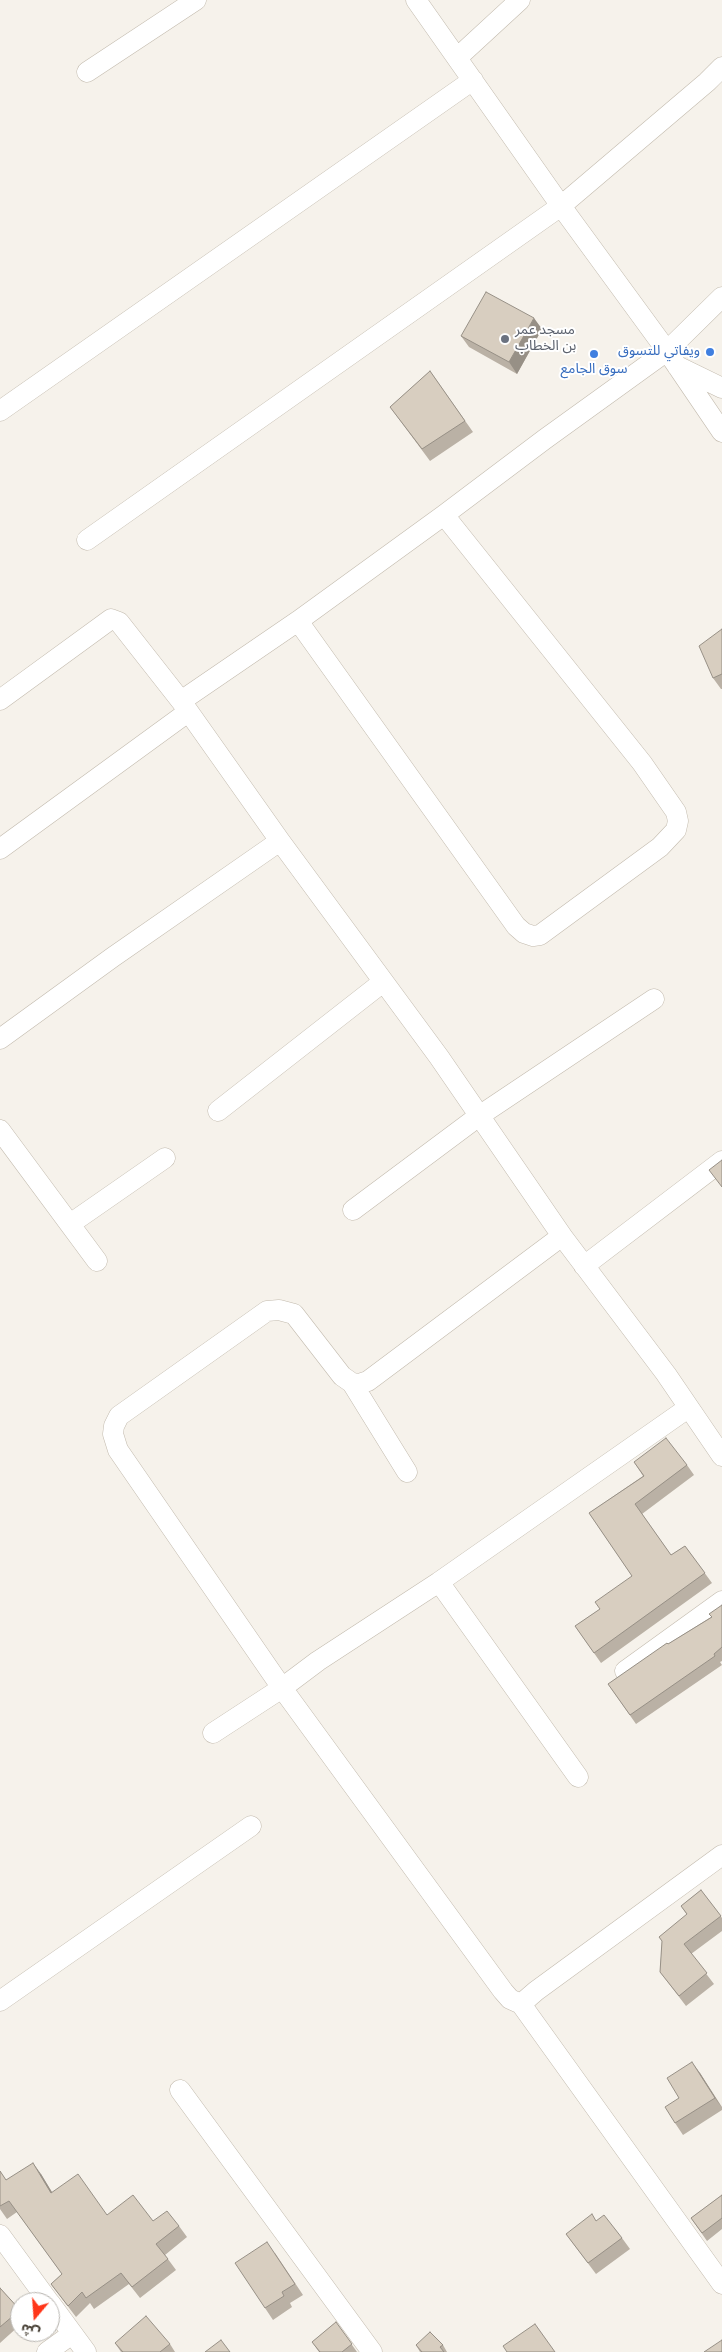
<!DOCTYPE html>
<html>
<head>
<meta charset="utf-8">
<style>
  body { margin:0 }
  #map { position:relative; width:722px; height:2352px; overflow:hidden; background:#f6f2eb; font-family:"Nunito Sans","Noto Sans Arabic",sans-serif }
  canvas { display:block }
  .north { position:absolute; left:10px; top:2292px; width:50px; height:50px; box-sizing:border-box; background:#fff; border:1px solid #b7b4af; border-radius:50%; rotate:198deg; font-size:14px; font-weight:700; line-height:20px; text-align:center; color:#4a4338 }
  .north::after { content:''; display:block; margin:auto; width:18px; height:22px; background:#ff3619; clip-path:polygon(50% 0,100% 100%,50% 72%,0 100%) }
</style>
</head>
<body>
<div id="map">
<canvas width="722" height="2352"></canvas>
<div class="north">ش</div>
</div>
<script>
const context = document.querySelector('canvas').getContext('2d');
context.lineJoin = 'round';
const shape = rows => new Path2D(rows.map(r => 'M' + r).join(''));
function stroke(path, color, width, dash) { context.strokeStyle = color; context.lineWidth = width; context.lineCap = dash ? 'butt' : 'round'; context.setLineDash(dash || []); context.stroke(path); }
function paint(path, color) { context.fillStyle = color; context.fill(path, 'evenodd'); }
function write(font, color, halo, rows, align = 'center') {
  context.font = font + ' "Nunito Sans","Noto Sans Arabic",sans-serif'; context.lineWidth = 4; context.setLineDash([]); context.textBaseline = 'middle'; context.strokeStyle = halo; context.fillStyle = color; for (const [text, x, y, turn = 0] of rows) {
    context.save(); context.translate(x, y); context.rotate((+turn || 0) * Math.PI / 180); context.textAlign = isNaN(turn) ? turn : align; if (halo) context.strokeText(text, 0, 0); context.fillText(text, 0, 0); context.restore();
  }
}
const minor = shape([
  [416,0,561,206,667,351,722,432],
  [457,58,520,0],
  [87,72,196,0],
  [677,366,722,388],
  [0,411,473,80],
  [87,540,561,206,707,82,722,67],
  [298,621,516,926,524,933,533,936,540,935,660,847,676,830,678,821,676,812,642,763,444,515],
  [0,700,111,619,119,622,181,701,280,841,439,1057,562,1236,666,1374,722,1456],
  [181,701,298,621,444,515,545,439,667,351,722,297],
  [0,849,188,712],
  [0,1039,113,957,280,841],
  [218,1111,383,982],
  [0,1130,97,1261],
  [353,1210,479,1116,654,999],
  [70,1224,165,1158],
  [562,1236,368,1381,359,1384,352,1383,342,1376,294,1314,279,1310,267,1311,119,1416,114,1426,113,1434,118,1450,282,1688,318,1661,439,1582,688,1408],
  [584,1266,722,1161],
  [352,1383,407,1472],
  [439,1582,578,1777],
  [625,1671,722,1601],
  [213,1733,282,1688,503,1991,510,1999,521,2004,536,1991,722,1855],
  [0,2001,251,1826],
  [521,2004,722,2284],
  [180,2090,372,2352],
  [0,2235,49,2302],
  [50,2303,86,2352],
  [47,2352,72,2334]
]);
stroke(minor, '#c2baad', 21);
stroke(minor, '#fff', 20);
paint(shape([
  [542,329,517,374,469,347,461,336],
  [430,371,473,432,430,461,390,407],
  [722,629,722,689,721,689,713,678],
  [634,1462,687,1465,694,1475,642,1514,671,1555,685,1546,712,1583,601,1663,575,1626,600,1609,632,1576,589,1513,643,1476],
  [722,1605,722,1661,720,1662,722,1665,636,1724,608,1684,668,1644,711,1617],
  [701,1890,722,1918,722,1931,691,1954,714,1984,686,2006,660,1972,662,1941,659,1937,687,1915,681,1906],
  [700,2073,722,2107,722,2110,683,2135,675,2123,679,2098],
  [0,2171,6,2180,41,2174,52,2192,107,2215,179,2226,187,2237,165,2255,176,2270,140,2298,129,2284,94,2309,90,2303,76,2317,51,2284,62,2274,17,2212,7,2219,0,2209],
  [722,2195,722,2229,707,2241,691,2218],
  [596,2221,622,2238,630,2249,596,2274,566,2234],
  [275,2253,303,2295,290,2303,292,2307,273,2320,265,2308],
  [0,2288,20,2310,20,2325,0,2343],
  [336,2322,357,2352,319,2352,312,2342],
  [115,2343,170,2344,175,2352,121,2352],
  [416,2345,443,2345,447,2352,420,2352]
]), '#bab1a5');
paint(shape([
  [534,318,542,329,517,374,509,362],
  [692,2062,700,2073,722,2108,715,2098],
  [33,2163,41,2174,59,2204,51,2193]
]), '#979086');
const building = shape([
  [486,292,534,318,509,362,461,336,486,292],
  [430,371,465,421,422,449,390,407,430,371],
  [722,629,722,674,713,678,699,646,722,629],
  [722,1160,722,1187,709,1170,722,1160],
  [666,1438,687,1465,635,1504,671,1555,685,1546,705,1573,594,1653,575,1626,600,1609,595,1602,632,1576,589,1513,644,1476,634,1462,666,1438],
  [722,1605,722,1647,714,1654,715,1656,630,1715,608,1684,667,1643,668,1644,712,1617,709,1614,722,1605],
  [701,1890,721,1916,684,1944,707,1973,679,1996,660,1972,662,1941,659,1937,687,1914,681,1906,701,1890],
  [692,2062,715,2098,675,2123,665,2107,679,2098,667,2078,692,2062],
  [33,2163,51,2193,78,2174,107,2215,133,2195,153,2221,167,2211,179,2226,156,2244,168,2259,132,2287,121,2273,86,2298,82,2292,68,2306,51,2284,62,2274,9,2201,0,2206,0,2171,6,2180,33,2163],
  [722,2195,722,2218,702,2233,691,2218,722,2195],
  [592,2214,596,2221,604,2215,622,2238,588,2263,566,2234,592,2214],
  [267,2242,295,2284,282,2292,284,2296,265,2308,235,2263,267,2242],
  [0,2288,20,2310,0,2327,0,2288],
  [146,2316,170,2344,160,2352,123,2352,115,2343,146,2316],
  [336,2322,352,2344,342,2352,319,2352,320,2352,312,2342,336,2322],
  [535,2324,555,2352,507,2352,503,2346,535,2324],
  [430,2332,443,2345,440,2347,444,2352,422,2352,416,2345,430,2332],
  [221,2340,230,2352,205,2352,221,2340],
  [722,2340,722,2352,704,2352,722,2340]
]);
paint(building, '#d8cec0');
stroke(building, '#979086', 1);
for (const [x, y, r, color] of [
  [505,339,5,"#6b7280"],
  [710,352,5,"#3f7fe0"],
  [594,354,5,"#3f7fe0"]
]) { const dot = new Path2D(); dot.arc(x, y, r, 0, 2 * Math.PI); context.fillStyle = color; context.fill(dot); stroke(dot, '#fff', 2); }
write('14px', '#5b616d', '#fff', [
  ["مسجد عمر",515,331],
  ["بن الخطاب",515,347]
], 'left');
write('14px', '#366cbe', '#fff', [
  ["ويفاتي للتسوق",700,352],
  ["سوق الجامع",594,370,"center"]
], 'right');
</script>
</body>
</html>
